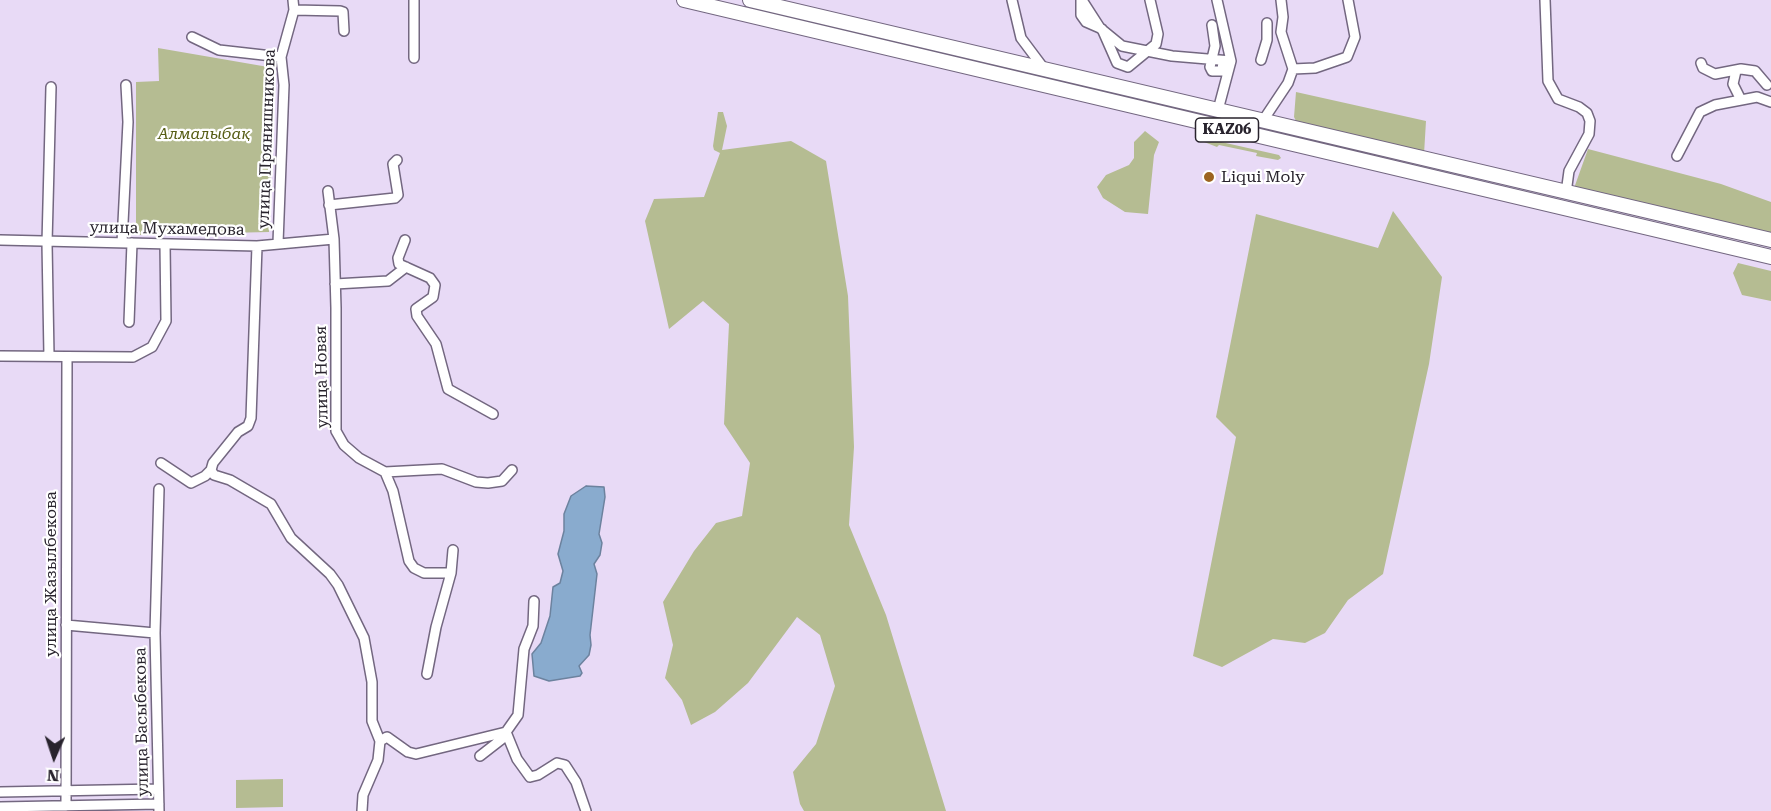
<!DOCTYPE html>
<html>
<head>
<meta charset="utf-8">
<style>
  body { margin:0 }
  #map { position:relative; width:1771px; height:811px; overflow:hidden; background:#e8daf6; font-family:"Roboto Serif",serif }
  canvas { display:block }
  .north { position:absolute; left:24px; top:727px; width:60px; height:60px; -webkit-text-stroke:4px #fff; paint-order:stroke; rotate:183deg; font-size:16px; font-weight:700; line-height:24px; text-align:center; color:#28232d }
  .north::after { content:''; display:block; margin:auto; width:21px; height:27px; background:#28232d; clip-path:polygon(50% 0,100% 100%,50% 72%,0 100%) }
</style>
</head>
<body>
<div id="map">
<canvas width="1771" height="811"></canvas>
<div class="north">N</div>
</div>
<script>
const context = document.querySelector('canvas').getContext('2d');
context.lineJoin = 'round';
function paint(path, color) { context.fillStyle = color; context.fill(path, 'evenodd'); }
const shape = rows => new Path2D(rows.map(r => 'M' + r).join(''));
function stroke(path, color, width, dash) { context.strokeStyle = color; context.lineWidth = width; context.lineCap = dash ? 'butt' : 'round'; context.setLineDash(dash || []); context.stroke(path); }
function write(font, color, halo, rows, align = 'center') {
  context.font = font + ' "Roboto Serif",serif'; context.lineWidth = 4.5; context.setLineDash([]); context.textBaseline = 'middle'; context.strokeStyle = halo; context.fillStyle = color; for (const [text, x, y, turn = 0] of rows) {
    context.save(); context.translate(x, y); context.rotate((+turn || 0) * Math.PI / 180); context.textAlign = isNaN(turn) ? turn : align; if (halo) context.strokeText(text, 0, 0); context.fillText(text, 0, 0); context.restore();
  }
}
paint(shape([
  [158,48,274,68,269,232,136,235,136,82,159,81],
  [1296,92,1426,121,1424,154,1297,123,1294,117],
  [718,112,723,112,727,126,722,150,791,141,826,161,848,296,854,447,849,525,886,615,946,811,804,811,800,804,793,772,816,744,835,686,820,635,797,617,748,683,715,712,691,725,682,700,665,678,673,645,663,602,694,551,716,523,742,516,750,463,724,424,729,324,703,301,669,329,645,221,654,199,704,197,720,153,714,150,713,146],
  [1145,131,1159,142,1154,155,1148,214,1125,212,1103,198,1097,187,1106,175,1129,165,1134,158,1134,142],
  [1199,137,1279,155,1281,158,1278,160,1256,156,1257,153,1219,145,1217,147,1199,140],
  [1588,149,1721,184,1771,202,1771,237,1573,191],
  [1393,211,1442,277,1429,364,1383,574,1348,600,1325,633,1305,643,1273,639,1222,667,1193,656,1236,437,1216,417,1256,214,1378,248],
  [1738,263,1771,271,1771,301,1742,295,1733,273],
  [283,779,283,807,236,808,236,780]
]), '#b5bc92');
const water = shape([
  [586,486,604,487,605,497,599,534,602,543,600,555,594,564,597,574,590,635,591,645,589,655,579,666,582,673,580,676,549,681,534,676,532,654,541,643,550,616,553,587,560,583,563,571,558,554,564,531,564,514,571,496,586,486]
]);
paint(water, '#89abce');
stroke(water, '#6c829e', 1.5);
const minor = shape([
  [1012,0,1021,38,1045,70],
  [1081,0,1081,15,1086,22,1102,29,1117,63,1128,67,1156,44,1158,34,1150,0],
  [1082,0,1100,28,1122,46,1172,56,1231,61],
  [1217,0,1231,61,1218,110],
  [1545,0,1548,81,1558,99,1579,107,1587,113,1590,121,1589,134,1569,171,1566,193],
  [294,10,340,11,343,12,344,31],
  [1212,25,1215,46,1210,67,1212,71,1222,71,1223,61],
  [192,37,219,50,281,57],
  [414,58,414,0],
  [1261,60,1267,40,1267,23],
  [1701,63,1703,68,1715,74,1741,69,1755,71,1767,85],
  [1293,69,1315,68,1347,57,1355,37,1348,0],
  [1736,71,1733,84,1741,100],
  [1264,119,1288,83,1293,69,1281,32,1283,17,1281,0],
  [1677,156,1700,112,1715,105,1757,97,1771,102],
  [328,191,334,239,336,308,336,431,344,445,359,458,385,472,393,491,409,561,414,568,424,573,451,573],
  [329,205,395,198,398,195,393,164,397,160],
  [0,240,257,246,334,239],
  [405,240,398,258,399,264,430,278,435,285,433,297,416,309,417,316,436,344,448,389,493,414],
  [122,243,128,122,126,85],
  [278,243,284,85,281,57,294,10,293,0],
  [257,246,251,418,248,426,238,432,213,463,211,470,214,475,230,480,271,504,291,538,330,574,338,585,364,638,372,682,372,721,380,741,378,760,363,795,362,811],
  [335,284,388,281,406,267],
  [129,322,132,243],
  [0,356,133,357,152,347,166,321,165,244],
  [49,356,47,243,51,87],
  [161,463,191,483,205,476,211,470],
  [385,472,442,469,476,482,488,483,502,481,512,470],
  [159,489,155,633,159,811],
  [66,625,155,633],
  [427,674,436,627,451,573,453,550],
  [506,732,518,715,524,649,533,626,534,601],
  [380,741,387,737,408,752,416,754,506,732,517,759,530,777,538,775,557,763,565,765,576,782,586,811],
  [480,756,507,735],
  [0,792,158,789],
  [66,806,67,357],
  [0,807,159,804]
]);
const highway = shape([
  [684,0,1771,257],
  [750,0,1771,240]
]);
stroke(minor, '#736780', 12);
stroke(highway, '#736780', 16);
stroke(minor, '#fff', 9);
stroke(highway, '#fff', 14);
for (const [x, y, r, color] of [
  [1209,177,6,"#9c6420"]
]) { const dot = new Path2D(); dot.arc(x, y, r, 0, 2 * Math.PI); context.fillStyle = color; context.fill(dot); stroke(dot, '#fff', 2); }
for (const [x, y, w] of [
  [1227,130,63]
]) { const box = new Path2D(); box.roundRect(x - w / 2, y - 12, w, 24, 4.5); context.fillStyle = '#fff'; context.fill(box); stroke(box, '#28232d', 1.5); }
write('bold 15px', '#28232d', null, [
  ["KАZ06",1227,130]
]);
write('italic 16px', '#565d14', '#fff', [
  ["Алмалыбақ",204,134]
]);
write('16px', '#28232d', '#fff', [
  ["улица Прянишникова",267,139,-88],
  ["улица Мухамедова",167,229,1],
  ["улица Новая",322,377,-91],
  ["улица Жазылбекова",51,574,-90],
  ["улица Басыбекова",142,722,-91]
]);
write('16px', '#28232d', '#fff', [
  ["Liqui Moly",1221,177]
], 'left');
</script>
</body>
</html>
